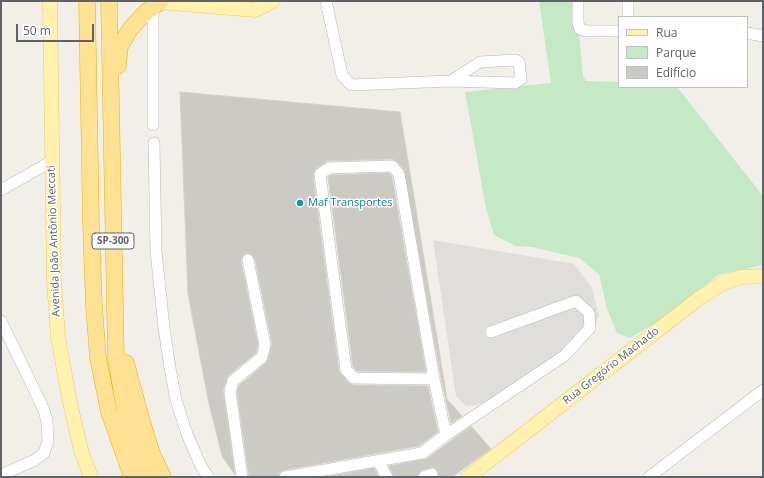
<!DOCTYPE html>
<html>
<head>
<meta charset="utf-8">
<style>
  body { margin:0 }
  #map { position:relative; width:764px; height:478px; overflow:hidden; background:#f1efe8; font-family:"Open Sans",sans-serif }
  canvas { display:block }
  .frame { position:absolute; inset:0; border:2px solid #5f6368; pointer-events:none }
  .legend { position:absolute; left:618px; top:16px; width:130px; height:72px; box-sizing:border-box; background:#fff; border:1px solid #bfc1c3; margin:0; padding:5px 7px; list-style:none; font-size:12px; color:#5f6368 }
  .legend li { display:flex; align-items:center; gap:8px; height:20px }
  .legend b { width:20px; border:1px solid #bfc1c3 }
  .scale { position:absolute; left:16px; top:24px; width:78px; height:18px; box-sizing:border-box; border:2px solid #5f6368; border-top:0; padding-left:5px; font-size:12px; line-height:14px; white-space:nowrap; color:#5f6368; -webkit-text-stroke:3px #fff; paint-order:stroke }
</style>
</head>
<body>
<div id="map">
<canvas width="764" height="478"></canvas>
<div class="frame"></div>
<ul class="legend">
<li><b style="height:5px;background:#fff2af"></b>Rua</li>
<li><b style="height:11px;background:#c5e8c5"></b>Parque</li>
<li><b style="height:11px;background:#cccac5"></b>Edifício</li>
</ul>
<div class="scale">50 m</div>
</div>
<script>
const context = document.querySelector('canvas').getContext('2d');
context.lineJoin = 'round';
function paint(path, color) { context.fillStyle = color; context.fill(path, 'evenodd'); }
const shape = rows => new Path2D(rows.map(r => 'M' + r).join(''));
function stroke(path, color, width, dash) { context.strokeStyle = color; context.lineWidth = width; context.lineCap = dash ? 'butt' : 'round'; context.setLineDash(dash || []); context.stroke(path); }
function write(font, color, halo, rows, align = 'center') {
  context.font = font + ' "Open Sans",sans-serif'; context.lineWidth = 3; context.setLineDash([]); context.textBaseline = 'middle'; context.strokeStyle = halo; context.fillStyle = color; for (const [text, x, y, turn = 0] of rows) {
    context.save(); context.translate(x, y); context.rotate((+turn || 0) * Math.PI / 180); context.textAlign = isNaN(turn) ? turn : align; if (halo) context.strokeText(text, 0, 0); context.fillText(text, 0, 0); context.restore();
  }
}
paint(shape([
  [433,240,574,264,592,288,599,316,589,335,487,401,477,405,466,406,456,396]
]), '#e0deda');
paint(shape([
  [539,1,576,1,583,76,586,81,619,82,619,87,677,87,763,196,763,265,718,275,673,312,630,338,617,333,607,309,599,274,579,258,532,247,516,246,494,235,486,208,465,92,551,83]
]), '#c5e8c5');
const building = shape([
  [180,92,400,112,447,399,462,416,451,423,441,378,404,170,397,161,392,159,328,161,316,168,313,175,339,371,349,383,354,385,428,386,438,432,419,446,284,470,280,472,278,477,249,477,237,392,239,385,267,362,272,344,255,259,251,254,246,253,242,257,241,261,258,345,256,353,228,376,223,390,235,475,222,456,209,404,188,294,180,92],
  [389,173,392,177,426,372,357,371,353,367,328,177,331,175,389,173],
  [471,426,491,449,452,477,438,477,438,471,433,467,421,471,417,477,394,477,389,466,426,459,471,426],
  [374,468,379,477,326,477,374,468]
]);
paint(building, '#cccac5');
stroke(building, '#d6d1c6', 1);
const minor = shape([
  [326,1,342,75,351,85,451,81,515,83,521,79,519,62,516,60,480,62,451,81],
  [578,1,578,23,580,29,586,31,619,31],
  [153,7,153,125],
  [628,17,628,1],
  [747,33,763,36],
  [154,143,156,251,164,328,170,368,176,400,187,434,201,466,208,477],
  [1,190,52,161],
  [1,321,44,410,47,421,48,441,44,453,35,460,1,475],
  [446,435,564,356,590,328,589,313,576,301,491,332],
  [378,461,387,477],
  [242,477,230,392,233,381,262,357,265,345,248,260],
  [285,477,422,453,446,435,434,379,399,174,392,166,329,168,320,174,346,370,354,378,434,379],
  [424,477,432,474],
  [649,477,763,390]
]);
const major = shape([
  [50,1,54,282,58,337,70,403,82,454,91,477],
  [160,2,255,10,273,1],
  [468,477,698,299,723,283,741,277,763,276]
]);
const highway = shape([
  [87,1,91,224,94,306,98,358,109,412,132,477],
  [109,1,116,359,125,409,136,450,148,477],
  [118,66,120,46,131,28,146,12,160,2],
  [126,363,141,418,152,454,163,477]
]);
stroke(minor, '#b5b8bc', 12);
stroke(major, '#f2c960', 15);
stroke(highway, '#f9ab00', 17);
stroke(minor, '#fff', 11);
stroke(major, '#fff2af', 14);
stroke(highway, '#fde293', 16);
for (const [x, y, r, color] of [
  [300,203,4,"#0f9aa8"]
]) { const dot = new Path2D(); dot.arc(x, y, r, 0, 2 * Math.PI); context.fillStyle = color; context.fill(dot); stroke(dot, '#fff', 1.5); }
for (const [x, y, w] of [
  [113,241,42]
]) { const box = new Path2D(); box.roundRect(x - w / 2, y - 8, w, 16, 3); context.fillStyle = '#fff'; context.fill(box); stroke(box, '#5f6368', 1); }
write('bold 10px', '#5f6368', null, [
  ["SP-300",113,241]
]);
write('11px', '#0d838f', '#fff', [
  ["Maf Transportes",308,203]
], 'left');
write('11px', '#5f6368', '#fff', [
  ["Avenida João Antônio Meccati",54,241,-92],
  ["Rua Gregório Machado",611,366,-38]
]);
</script>
</body>
</html>
